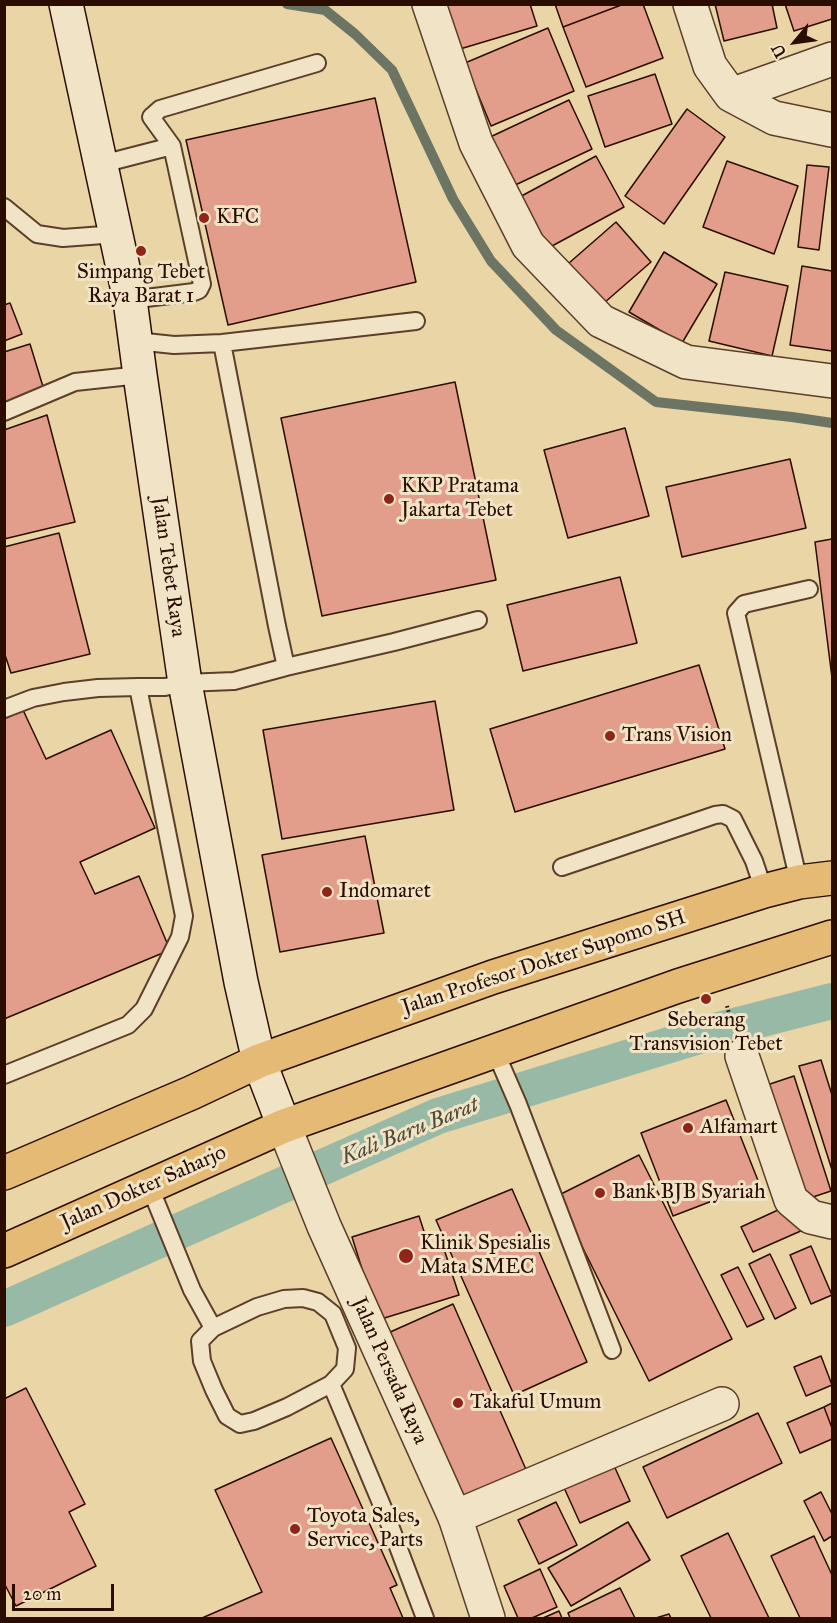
<!DOCTYPE html>
<html>
<head>
<meta charset="utf-8">
<style>
  body { margin:0 }
  #map { position:relative; width:837px; height:1623px; overflow:hidden; background:#ead5a7; font-family:"IM FELL Great Primer",serif }
  canvas { display:block }
  .frame { position:absolute; inset:0; border:6px solid #2b0d00; pointer-events:none }
  .north { position:absolute; left:765px; top:12px; width:60px; height:60px; -webkit-text-stroke:4px #f1e4c6; paint-order:stroke; rotate:241deg; font-size:16px; font-weight:700; line-height:24px; text-align:center; color:#2b0d00 }
  .north::after { content:''; display:block; margin:auto; width:21px; height:27px; background:#2b0d00; clip-path:polygon(50% 0,100% 100%,50% 72%,0 100%) }
  .scale { position:absolute; left:12px; top:1584px; width:102px; height:27px; box-sizing:border-box; border:3px solid #2b0d00; border-top:0; padding-left:8px; font-size:18px; line-height:21px; white-space:nowrap; color:#2b0d00; -webkit-text-stroke:4px #f1e4c6; paint-order:stroke }
</style>
</head>
<body>
<div id="map">
<canvas width="837" height="1623"></canvas>
<div class="frame"></div>
<div class="north">U</div>
<div class="scale">20 m</div>
</div>
<script>
const context = document.querySelector('canvas').getContext('2d');
context.lineJoin = 'round';
const shape = rows => new Path2D(rows.map(r => 'M' + r).join(''));
function stroke(path, color, width, dash) { context.strokeStyle = color; context.lineWidth = width; context.lineCap = dash ? 'butt' : 'round'; context.setLineDash(dash || []); context.stroke(path); }
function paint(path, color) { context.fillStyle = color; context.fill(path, 'evenodd'); }
function write(font, color, halo, rows, align = 'center') {
  context.font = font + ' "IM FELL Great Primer",serif'; context.lineWidth = 6; context.setLineDash([]); context.textBaseline = 'middle'; context.strokeStyle = halo; context.fillStyle = color; for (const [text, x, y, turn = 0] of rows) {
    context.save(); context.translate(x, y); context.rotate((+turn || 0) * Math.PI / 180); context.textAlign = isNaN(turn) ? turn : align; if (halo) context.strokeText(text, 0, 0); context.fillText(text, 0, 0); context.restore();
  }
}
stroke(shape([
  [287,4,325,10,355,34,392,70,453,199,491,261,556,330,656,402,792,417,832,423]
]), '#6c7463', 10);
stroke(shape([
  [4,1309,438,1116,715,1031,832,1001]
]), '#98b9a5', 36);
const building = shape([
  [435,4,530,4,537,26,450,52,435,4],
  [555,4,624,4,563,27,555,4],
  [624,4,643,4,663,58,586,87,563,27,624,4],
  [715,4,772,4,777,28,724,41,715,4],
  [785,4,832,4,832,19,794,31,785,4],
  [548,28,574,91,491,126,465,63,548,28],
  [655,74,672,124,605,147,588,96,655,74],
  [375,98,416,282,228,325,186,140,375,98],
  [569,100,592,149,511,187,488,138,569,100],
  [687,109,725,137,664,224,625,196,687,109],
  [596,156,624,207,541,252,514,200,596,156],
  [727,161,798,186,774,254,703,227,727,161],
  [807,165,829,167,819,250,798,247,807,165],
  [616,222,651,262,596,310,561,270,616,222],
  [664,252,717,284,682,343,629,312,664,252],
  [802,266,832,271,832,351,790,345,802,266],
  [725,272,788,286,772,356,709,341,725,272],
  [10,303,22,334,4,341,4,305,10,303],
  [30,344,44,390,4,403,4,352,30,344],
  [455,382,496,580,322,616,281,418,455,382],
  [47,415,75,522,4,539,4,430,47,415],
  [625,428,649,516,568,538,544,450,625,428],
  [790,459,806,528,682,557,666,487,790,459],
  [59,533,90,654,11,673,4,652,4,547,59,533],
  [832,539,832,678,815,542,832,539],
  [620,577,637,643,523,671,507,605,620,577],
  [699,665,725,749,515,812,490,729,699,665],
  [435,701,454,810,282,839,263,730,435,701],
  [23,710,46,759,111,730,155,828,80,862,95,894,139,876,170,950,4,1019,4,719,23,710],
  [365,836,384,933,280,952,262,855,365,836],
  [821,1060,832,1095,832,1170,799,1066,821,1060],
  [794,1076,831,1191,798,1202,761,1087,794,1076],
  [726,1100,759,1183,673,1216,641,1133,726,1100],
  [639,1155,732,1339,649,1381,557,1196,639,1155],
  [512,1189,587,1362,514,1395,436,1220,512,1189],
  [791,1204,803,1230,753,1252,741,1227,791,1204],
  [419,1216,430,1250,443,1246,459,1295,378,1320,352,1237,419,1216],
  [811,1246,832,1295,811,1304,790,1255,811,1246],
  [770,1254,796,1308,775,1319,749,1264,770,1254],
  [738,1267,764,1319,747,1327,721,1275,738,1267],
  [453,1304,528,1474,463,1503,388,1333,453,1304],
  [821,1356,832,1385,806,1396,794,1367,821,1356],
  [26,1388,85,1504,69,1512,96,1566,16,1606,4,1583,4,1399,26,1388],
  [832,1403,832,1428,824,1407,832,1403],
  [824,1407,832,1428,832,1439,800,1453,787,1423,824,1407],
  [758,1413,782,1463,667,1518,643,1467,758,1413],
  [331,1438,397,1585,390,1588,403,1618,202,1618,262,1592,215,1490,331,1438],
  [611,1459,630,1501,580,1523,561,1481,611,1459],
  [821,1492,832,1514,832,1536,824,1541,804,1501,821,1492],
  [556,1502,577,1545,539,1564,518,1520,556,1502],
  [628,1522,650,1560,571,1606,548,1568,628,1522],
  [728,1533,769,1618,711,1618,681,1556,728,1533],
  [814,1536,832,1575,832,1618,800,1618,771,1556,814,1536],
  [540,1569,557,1607,532,1618,518,1618,504,1586,540,1569],
  [620,1588,635,1618,570,1618,568,1613,620,1588],
  [559,1611,562,1618,543,1618,559,1611],
  [669,1614,671,1618,656,1618,669,1614]
]);
paint(building, '#e29e8b');
stroke(building, '#2b0d00', 1.5);
const service = shape([
  [102,164,172,146],
  [4,207,37,234,63,238,117,234],
  [130,300,194,292,199,290,202,284,172,146,151,117,160,109,317,63],
  [136,341,174,345,222,343,416,321],
  [222,343,277,626,286,667],
  [4,412,75,382,140,375],
  [4,709,33,698,64,692,98,688,138,687],
  [562,867,715,815,723,814,733,819,754,861,764,891],
  [799,882,736,613,744,604,809,589],
  [495,1051,518,1104,612,1350],
  [4,1075,128,1025,144,1009,180,937,184,916,138,687,165,687,185,683,234,681,286,667,394,642,478,620],
  [149,1185,192,1290,213,1328],
  [303,1298,318,1302,333,1314,347,1348,345,1369,331,1384,287,1407,254,1421,240,1424,227,1416,214,1390,202,1361,200,1341,213,1328,257,1307,284,1299,303,1298],
  [331,1384,386,1515,425,1618]
]);
const minor = shape([
  [429,4,476,143,528,245,601,321,686,362,832,381],
  [690,4,710,66,731,95,774,118,832,130],
  [731,95,832,59],
  [742,1056,791,1200,811,1217,832,1222],
  [455,1517,722,1404]
]);
const tertiary = shape([
  [284,1126,324,1226,455,1517,488,1618]
]);
const secondary = shape([
  [66,4,130,300,140,375,185,683,241,982,259,1061,284,1126]
]);
const primary = shape([
  [4,1173,191,1093,259,1061,493,977,764,891,799,882,832,878],
  [4,1251,284,1126,678,986,832,937]
]);
stroke(service, '#5b3f2a', 20);
stroke(minor, '#5b3f2a', 36);
stroke(tertiary, '#5b3f2a', 36);
stroke(secondary, '#2b0d00', 36);
stroke(primary, '#2b0d00', 36);
stroke(shape([
  [727,1006,732,1025]
]), '#2b0d00', 4, [1.5, 3]);
stroke(service, '#f1e4c6', 16);
stroke(minor, '#f1e4c6', 33);
stroke(tertiary, '#f1e4c6', 33);
stroke(secondary, '#f1e4c6', 33);
stroke(primary, '#e5ba74', 33);
for (const [x, y, r, color] of [
  [204,218,6,"#8f2418"],
  [141,251,6,"#8f2418"],
  [389,499,6,"#8f2418"],
  [610,736,6,"#8f2418"],
  [327,892,6,"#8f2418"],
  [706,999,6,"#8f2418"],
  [688,1128,6,"#8f2418"],
  [600,1193,6,"#8f2418"],
  [406,1256,8,"#8f2418"],
  [458,1403,6,"#8f2418"],
  [295,1529,6,"#8f2418"]
]) { const dot = new Path2D(); dot.arc(x, y, r, 0, 2 * Math.PI); context.fillStyle = color; context.fill(dot); stroke(dot, '#f1e4c6', 2); }
write('21px', '#2b0d00', '#f1e4c6', [
  ["KFC",216,218],
  ["Simpang Tebet",141,273,"center"],
  ["Raya Barat 1",141,297,"center"],
  ["KKP Pratama",401,487],
  ["Jakarta Tebet",401,511],
  ["Trans Vision",622,736],
  ["Indomaret",339,892],
  ["Seberang",706,1021,"center"],
  ["Transvision Tebet",706,1045,"center"],
  ["Alfamart",700,1128],
  ["Bank BJB Syariah",612,1193],
  ["Klinik Spesialis",420,1244],
  ["Mata SMEC",420,1268],
  ["Takaful Umum",470,1403],
  ["Toyota Sales,",307,1517],
  ["Service, Parts",307,1541]
], 'left');
write('21px', '#2b0d00', '#f1e4c6', [
  ["Jalan Tebet Raya",168,567,82],
  ["Jalan Profesor Dokter Supomo SH",544,963,-18],
  ["Jalan Dokter Saharjo",144,1188,-24],
  ["Jalan Persada Raya",389,1371,66]
]);
write('italic 22px', '#51493a', '#f1e4c6', [
  ["Kali Baru Barat",410,1132,-22]
]);
</script>
</body>
</html>
